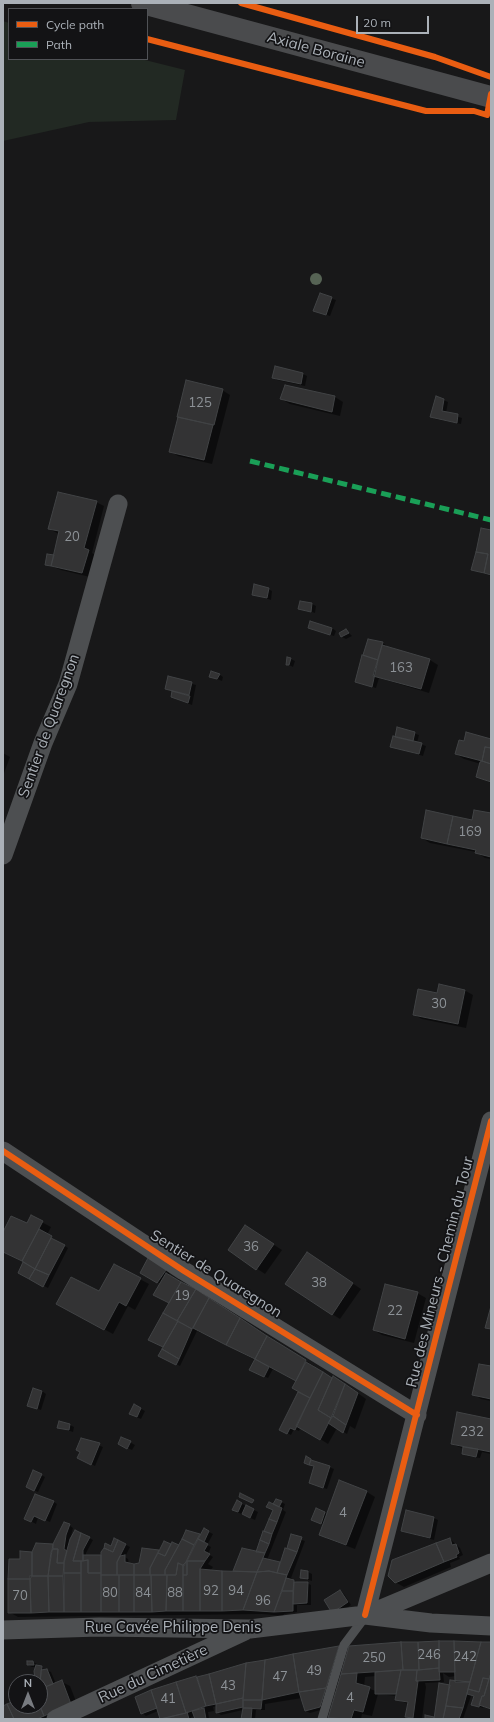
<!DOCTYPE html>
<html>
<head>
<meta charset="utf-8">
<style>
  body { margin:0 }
  #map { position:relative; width:494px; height:1722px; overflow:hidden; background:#181819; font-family:Mulish,sans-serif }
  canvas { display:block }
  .frame { position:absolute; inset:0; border:4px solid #abb1b8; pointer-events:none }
  .legend { position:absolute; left:8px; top:8px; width:140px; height:52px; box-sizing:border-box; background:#131315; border:1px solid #505256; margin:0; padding:5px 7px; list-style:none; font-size:12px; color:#abb1b8 }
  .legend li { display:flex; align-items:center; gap:8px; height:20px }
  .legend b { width:20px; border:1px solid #505256 }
  .north { position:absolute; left:8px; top:1674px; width:40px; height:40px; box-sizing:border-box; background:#131315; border:1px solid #505256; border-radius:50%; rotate:0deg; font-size:11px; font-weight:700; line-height:16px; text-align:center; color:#abb1b8 }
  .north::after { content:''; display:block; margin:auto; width:14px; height:18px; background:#787b80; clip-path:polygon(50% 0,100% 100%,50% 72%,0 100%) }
  .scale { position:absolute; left:356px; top:16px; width:73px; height:18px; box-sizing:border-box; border:2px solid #abb1b8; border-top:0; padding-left:5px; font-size:12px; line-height:14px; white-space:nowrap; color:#abb1b8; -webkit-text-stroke:3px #131315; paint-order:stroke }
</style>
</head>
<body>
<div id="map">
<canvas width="494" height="1722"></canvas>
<div class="frame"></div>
<ul class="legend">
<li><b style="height:5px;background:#e95d12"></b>Cycle path</li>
<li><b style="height:5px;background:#1a9f57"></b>Path</li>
</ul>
<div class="north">N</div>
<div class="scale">20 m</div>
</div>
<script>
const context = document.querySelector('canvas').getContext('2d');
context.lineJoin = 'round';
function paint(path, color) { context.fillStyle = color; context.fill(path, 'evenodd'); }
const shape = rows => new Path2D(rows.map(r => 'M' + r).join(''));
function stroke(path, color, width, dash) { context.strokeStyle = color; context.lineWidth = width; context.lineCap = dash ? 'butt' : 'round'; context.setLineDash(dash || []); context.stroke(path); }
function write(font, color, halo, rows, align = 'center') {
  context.font = font + ' Mulish,sans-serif'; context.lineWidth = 3.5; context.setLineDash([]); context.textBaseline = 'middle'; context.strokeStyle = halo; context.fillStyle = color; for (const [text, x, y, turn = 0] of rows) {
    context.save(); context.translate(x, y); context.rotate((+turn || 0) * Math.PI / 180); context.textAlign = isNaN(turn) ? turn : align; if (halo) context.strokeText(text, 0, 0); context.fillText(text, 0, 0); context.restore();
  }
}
paint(shape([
  [3,21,9,23,9,59,141,59,185,70,176,120,89,122,3,141]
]), '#222923');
paint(shape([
  [320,295,336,300,330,316,315,311],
  [275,368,303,374,307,376,305,386,277,380,273,377],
  [186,382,222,390,230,395,212,464,178,456,170,451],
  [335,397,343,402,340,416,290,404,281,399],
  [437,397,448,402,446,413,462,418,461,424,435,419,431,416],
  [96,502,104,506,92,553,97,556,90,577,61,570,46,564,54,556,59,534,49,529],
  [491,531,491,576,473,570],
  [268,589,272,591,271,600,253,594],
  [312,604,316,606,315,613,300,608],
  [309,628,332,628,336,631,334,636],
  [346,630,352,636,346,639,342,637],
  [368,640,382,643,386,645,386,648,430,660,438,665,429,693,379,678,376,688,356,682],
  [291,659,295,661,293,667,287,664],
  [219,674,223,677,222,681,210,676],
  [169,678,196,685,192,705,176,699,173,691,167,688],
  [398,728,419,735,417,743,426,746,423,756,392,746],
  [491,740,491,783,478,777,481,764,464,759,456,754],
  [3,753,10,757,3,776],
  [491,814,491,859,485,858,476,852,430,843,422,838],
  [464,990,473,995,466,1028,422,1019,414,1015,438,994],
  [32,1217,51,1227,47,1235,68,1248,48,1288,19,1273,24,1262,3,1251,3,1234,27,1225],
  [245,1226,282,1250,265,1274,229,1250],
  [315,1258,361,1289,340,1319,332,1314],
  [153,1262,170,1273,168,1276,234,1314,314,1366,314,1367,332,1379,342,1382,366,1399,355,1429,350,1426,347,1434,337,1428,328,1444,301,1427,299,1431,294,1429,291,1435,285,1432,308,1396,297,1381,273,1369,268,1378,254,1372,255,1360,202,1332,201,1333,197,1331,180,1366,164,1358,164,1347,149,1339,170,1303,161,1284,141,1273],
  [114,1265,149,1284,135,1310,128,1306,113,1334,66,1309,99,1293],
  [417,1293,426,1298,414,1343,382,1335,374,1330],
  [491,1367,491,1401,481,1399,473,1394],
  [42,1391,46,1394,41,1410,28,1406],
  [134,1405,145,1411,141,1419,134,1416],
  [491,1420,491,1454,482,1452,480,1458,467,1456,463,1453,464,1449,452,1444],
  [70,1425,74,1427,73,1432,58,1427],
  [122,1438,135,1445,132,1450,123,1446],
  [81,1439,103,1447,95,1466,83,1460],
  [307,1458,334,1469,327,1489,314,1485,315,1467,309,1464],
  [41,1475,45,1477,38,1492,31,1489],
  [367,1492,375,1497,355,1549,328,1539,320,1534,323,1525,316,1522,316,1510,327,1514],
  [54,1502,57,1504,50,1522,38,1517,36,1524,25,1518],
  [238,1502,258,1512,255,1520,237,1512],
  [281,1502,285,1504,283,1510,286,1512,267,1560,282,1562,291,1536,305,1541,291,1578,298,1583,307,1583,311,1585,311,1605,297,1605,297,1612,284,1614,283,1616,262,1614,18,1617,9,1612,21,1560,32,1553,37,1544,54,1545,69,1525,73,1528,69,1544,89,1538,93,1540,86,1553,86,1556,102,1556,111,1547,115,1539,130,1547,125,1557,128,1559,129,1564,140,1564,143,1549,160,1551,179,1547,187,1531,201,1535,209,1532,213,1534,207,1545,211,1547,208,1554,213,1557,208,1564,213,1567,210,1571,234,1571,242,1550,256,1553,274,1510,274,1506],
  [434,1518,438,1520,434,1540,402,1531],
  [450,1539,460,1548,463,1555,459,1557,460,1559,450,1563,451,1567,404,1587,395,1582],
  [308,1572,312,1574,312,1581,301,1578],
  [340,1591,344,1594,351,1605,337,1615],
  [491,1644,491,1709,483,1707,483,1708,472,1704,474,1696,471,1696,463,1719,443,1719,448,1705,444,1704,442,1719,426,1719,426,1717,435,1718,450,1686,456,1682,456,1676,449,1677,443,1673,444,1682,425,1683,426,1687,422,1719,410,1719,407,1717,408,1704,396,1699,397,1696,378,1694,372,1716,362,1714,361,1719,331,1719,329,1718,336,1692,329,1693,324,1709,310,1713,306,1711,302,1698,265,1704,265,1710,256,1710,255,1719,242,1719,243,1710,221,1715,217,1712,217,1706,213,1707,214,1711,208,1712,209,1719,196,1719,195,1716,191,1717,192,1719,162,1719,158,1711,146,1716,142,1713,196,1677,209,1675,246,1664,339,1647,348,1653],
  [344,1664,345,1664,341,1680,339,1680],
  [376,1676,376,1691,364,1687,365,1677],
  [33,1662,37,1664,37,1666,51,1672,56,1684,62,1682,70,1686,79,1709,55,1719,3,1719,3,1707,16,1701,16,1706,40,1706,40,1682,36,1680,37,1667,32,1667,28,1665]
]), '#0007');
const building = shape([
  [320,293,332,297,326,315,313,311,320,293],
  [275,366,303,373,301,384,272,378,275,366],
  [186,380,223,389,214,425,177,417,186,380],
  [285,385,335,396,332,412,280,399,285,385],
  [436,396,444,399,442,411,458,414,457,423,430,417,436,396],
  [178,417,213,425,204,460,169,452,178,417],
  [58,492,97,501,84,548,89,550,82,573,51,566,59,531,48,529,58,492],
  [481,528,491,530,491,575,484,573,488,554,476,552,481,528],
  [476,552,488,554,484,573,471,570,476,552],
  [47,554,54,555,51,566,45,565,47,554],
  [254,584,269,588,267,598,252,595,254,584],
  [300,601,312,603,311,612,298,609,300,601],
  [310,621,332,628,330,635,308,628,310,621],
  [346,629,349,633,341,637,339,633,346,629],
  [368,639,383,642,378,660,363,655,368,639],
  [382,645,430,659,421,689,373,676,382,645],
  [362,655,378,660,372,687,355,682,362,655],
  [287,657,291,658,289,665,286,665,287,657],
  [211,671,220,674,217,679,209,677,211,671],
  [168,676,192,682,189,695,165,689,168,676],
  [172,691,190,696,188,703,171,697,172,691],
  [397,727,415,732,413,741,395,737,397,727],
  [466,732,491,739,491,748,485,747,482,761,455,754,459,740,464,741,466,732],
  [393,736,422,743,419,754,390,747,393,736],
  [485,747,491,748,491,764,482,761,485,747],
  [482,761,491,764,491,782,476,777,480,762,482,761],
  [426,810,453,816,447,844,421,838,426,810],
  [474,810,491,813,491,857,475,853,476,850,447,844,453,816,472,820,474,810],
  [439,984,465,990,458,1024,413,1015,418,989,437,993,439,984],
  [31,1215,43,1221,22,1261,3,1252,3,1232,11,1216,27,1223,31,1215],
  [245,1225,274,1244,256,1270,228,1250,245,1225],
  [39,1229,52,1236,35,1269,22,1261,39,1229],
  [51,1238,65,1245,49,1275,35,1269,51,1238],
  [307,1252,353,1283,332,1315,285,1284,307,1252],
  [148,1258,166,1270,157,1283,140,1273,148,1258],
  [23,1262,35,1269,29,1279,18,1273,23,1262],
  [114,1264,141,1278,126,1306,119,1302,104,1330,56,1304,71,1277,99,1291,114,1264],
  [35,1269,49,1275,43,1287,29,1279,35,1269],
  [166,1273,181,1282,169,1303,153,1295,166,1273],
  [181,1282,196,1289,177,1321,163,1313,181,1282],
  [385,1284,418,1292,405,1339,373,1330,385,1284],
  [196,1289,209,1298,192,1329,177,1321,196,1289],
  [209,1298,240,1318,226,1345,193,1328,209,1298],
  [491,1306,491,1329,485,1328,491,1306],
  [163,1313,178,1321,163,1347,148,1340,163,1313],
  [240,1318,267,1336,255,1359,226,1345,240,1318],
  [178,1321,192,1329,179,1359,162,1349,178,1321],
  [267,1336,306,1360,296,1381,255,1359,267,1336],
  [162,1349,179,1359,176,1365,158,1356,162,1349],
  [255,1359,269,1367,264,1377,249,1370,255,1359],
  [306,1362,323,1372,310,1398,292,1388,306,1362],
  [479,1364,491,1366,491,1399,472,1395,479,1364],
  [323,1372,332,1378,318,1410,331,1418,320,1440,296,1426,323,1372],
  [333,1376,345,1384,331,1418,318,1410,333,1376],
  [345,1384,358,1393,346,1425,333,1416,345,1384],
  [33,1388,42,1391,37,1409,27,1406,33,1388],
  [298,1392,310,1398,295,1430,290,1428,287,1434,279,1430,298,1392],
  [134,1404,141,1408,137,1417,129,1414,134,1404],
  [457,1412,491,1419,491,1452,451,1444,457,1412],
  [333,1416,346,1425,343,1433,328,1423,333,1416],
  [59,1421,70,1424,69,1430,57,1428,59,1421],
  [121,1437,131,1441,127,1449,118,1444,121,1437],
  [81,1438,100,1443,91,1465,77,1458,80,1452,76,1450,81,1438],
  [463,1447,478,1449,476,1457,462,1454,463,1447],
  [306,1456,311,1459,309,1465,304,1463,306,1456],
  [311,1460,330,1466,323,1488,309,1483,314,1466,309,1465,311,1460],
  [33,1470,42,1474,34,1491,26,1487,33,1470],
  [339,1480,367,1491,346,1545,319,1535,339,1480],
  [240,1493,254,1500,252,1503,239,1497,240,1493],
  [35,1494,54,1501,45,1521,34,1516,31,1522,24,1519,35,1494],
  [276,1499,282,1501,279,1507,273,1504,276,1499],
  [237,1500,242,1503,238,1512,232,1510,237,1500],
  [269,1502,282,1508,277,1522,269,1519,273,1510,266,1507,269,1502],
  [246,1505,254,1509,250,1518,242,1514,246,1505],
  [316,1508,325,1512,321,1524,311,1520,316,1508],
  [406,1510,434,1517,430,1538,401,1531,406,1510],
  [269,1519,277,1522,272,1534,264,1531,269,1519],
  [64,1522,70,1524,66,1535,64,1549,67,1551,64,1563,57,1563,58,1549,53,1549,53,1544,64,1522],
  [204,1528,209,1531,204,1542,198,1539,204,1528],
  [75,1530,81,1533,73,1561,81,1561,81,1573,64,1573,64,1561,70,1539,75,1530],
  [186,1530,200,1534,194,1545,182,1539,186,1530],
  [263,1531,272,1534,269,1544,260,1540,263,1531],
  [81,1533,90,1537,83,1550,83,1561,73,1561,81,1533],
  [291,1534,302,1537,297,1552,287,1548,291,1534],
  [114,1538,118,1540,113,1552,104,1548,105,1543,111,1546,114,1538],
  [450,1538,452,1545,456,1544,459,1553,456,1555,457,1557,444,1562,436,1543,450,1538],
  [182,1539,194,1545,184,1566,178,1563,176,1575,165,1575,165,1570,182,1539],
  [198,1539,208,1544,204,1551,210,1554,205,1561,187,1561,198,1539],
  [118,1540,126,1544,117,1562,117,1575,101,1575,101,1552,104,1548,113,1552,118,1540],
  [260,1540,269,1544,265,1553,256,1552,260,1540],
  [164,1541,171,1544,165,1556,158,1553,164,1541],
  [172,1542,179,1545,165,1570,165,1575,150,1575,150,1568,158,1553,165,1556,172,1542],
  [36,1543,53,1544,48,1576,32,1576,32,1552,36,1543],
  [436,1543,444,1562,395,1583,388,1576,392,1560,436,1543],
  [142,1548,159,1550,150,1568,150,1575,134,1575,134,1564,139,1563,142,1548],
  [242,1548,265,1553,257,1572,233,1571,242,1548],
  [285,1548,297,1552,287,1575,277,1573,285,1548],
  [53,1549,58,1549,57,1563,64,1563,63,1576,48,1576,51,1552,53,1549],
  [20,1551,32,1552,32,1576,30,1579,8,1579,9,1559,20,1559,20,1551],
  [83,1555,101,1555,101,1573,88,1573,88,1560,83,1561,83,1555],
  [125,1555,125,1562,134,1564,134,1575,117,1575,117,1562,120,1556,125,1555],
  [263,1558,280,1562,277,1573,269,1571,257,1572,263,1558],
  [88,1560,88,1573,101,1573,101,1612,81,1612,81,1561,88,1560],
  [187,1561,205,1561,200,1569,200,1611,183,1611,183,1575,187,1575,187,1561],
  [187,1561,187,1575,183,1575,183,1565,187,1561],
  [178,1563,183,1565,183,1611,166,1611,167,1575,176,1575,178,1563],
  [200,1569,222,1571,222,1611,200,1611,200,1569],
  [301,1570,308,1571,308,1579,300,1578,301,1570],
  [222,1571,257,1572,243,1610,222,1611,222,1571],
  [269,1571,287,1575,274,1612,243,1610,257,1572,269,1571],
  [64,1573,81,1573,81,1612,64,1612,64,1573],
  [101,1575,119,1575,119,1612,101,1612,101,1575],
  [119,1575,134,1575,134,1612,119,1612,119,1575],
  [134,1575,151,1575,152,1612,134,1612,134,1575],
  [151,1575,167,1575,166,1611,152,1612,151,1575],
  [30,1576,48,1576,49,1612,31,1613,30,1576],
  [48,1576,63,1576,64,1612,49,1612,48,1576],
  [286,1578,294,1580,293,1591,282,1591,286,1578],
  [8,1579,30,1579,31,1613,8,1613,8,1579],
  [294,1582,308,1582,307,1603,293,1604,294,1582],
  [340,1590,348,1602,332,1613,324,1600,340,1590],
  [282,1591,293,1591,293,1611,274,1612,282,1591],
  [439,1641,454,1641,455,1672,439,1672,439,1641],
  [439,1641,439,1668,419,1670,418,1642,439,1641],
  [454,1641,481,1642,470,1682,455,1682,454,1641],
  [401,1642,418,1642,419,1670,403,1670,401,1642],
  [401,1642,403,1670,341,1674,349,1646,401,1642],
  [481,1642,491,1642,491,1673,489,1679,483,1678,479,1692,468,1689,481,1642],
  [339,1646,326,1688,299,1692,293,1654,339,1646],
  [293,1654,299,1692,262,1700,265,1660,293,1654],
  [265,1660,262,1700,243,1700,246,1663,265,1660],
  [27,1661,33,1661,34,1665,27,1665,27,1661],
  [246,1663,243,1698,216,1704,209,1674,246,1663],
  [36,1665,42,1666,40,1681,35,1680,34,1671,36,1665],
  [439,1668,440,1680,416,1681,417,1670,439,1668],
  [47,1669,53,1684,40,1689,41,1670,47,1669],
  [401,1670,417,1670,416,1681,418,1681,413,1718,405,1717,408,1702,395,1700,401,1670],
  [401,1670,396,1694,375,1694,375,1672,401,1670],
  [357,1673,356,1683,370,1687,363,1712,354,1710,351,1719,328,1718,341,1674,357,1673],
  [209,1674,216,1704,206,1706,197,1677,209,1674],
  [196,1676,206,1706,186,1713,176,1682,196,1676],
  [490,1676,491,1677,491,1709,479,1705,482,1696,484,1696,490,1676],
  [483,1678,489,1679,484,1696,482,1696,479,1707,471,1705,474,1696,467,1694,468,1689,479,1692,483,1678],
  [62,1680,71,1704,44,1716,40,1706,40,1689,62,1680],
  [450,1680,470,1682,463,1708,446,1706,450,1680],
  [176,1682,186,1713,160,1719,151,1690,176,1682],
  [439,1683,450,1685,443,1719,434,1719,439,1683],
  [326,1688,320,1707,305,1711,299,1692,326,1688],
  [151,1690,157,1708,141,1714,135,1697,151,1690],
  [243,1698,243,1707,216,1713,216,1704,243,1698],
  [16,1700,16,1706,40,1706,44,1716,37,1719,14,1719,7,1704,16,1700],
  [243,1700,262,1700,261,1709,243,1708,243,1700],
  [7,1704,14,1719,3,1719,3,1706,7,1704],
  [446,1706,463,1708,459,1719,443,1719,446,1706],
  [204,1708,206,1719,195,1719,192,1711,204,1708],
  [243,1708,252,1708,251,1719,241,1719,243,1708],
  [187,1712,189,1719,161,1719,186,1713,187,1712],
  [425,1715,434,1717,434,1719,425,1719,425,1715]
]);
paint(building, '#333334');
stroke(building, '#414345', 1);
stroke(shape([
  [322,1719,344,1645,365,1617]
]), '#4d4f51', 9);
stroke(shape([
  [3,855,43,743,68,684,118,504],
  [3,1151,184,1271,417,1415],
  [365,1615,491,1121],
  [367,1615,491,1563],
  [3,1630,99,1627,250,1629,365,1615,431,1623,491,1626],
  [56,1719,245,1631]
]), '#4d4f51', 19);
stroke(shape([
  [142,3,491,97]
]), '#4a4b4d', 22);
stroke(shape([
  [250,461,491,520]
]), '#1a9f57', 5, [10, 5]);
stroke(shape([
  [241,3,435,57,491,77],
  [147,39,426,111,474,111,487,115,491,94],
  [3,1151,184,1271,417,1415],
  [365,1615,491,1121]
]), '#e95d12', 6);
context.fillStyle = '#566354';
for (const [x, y] of [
  [316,279]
]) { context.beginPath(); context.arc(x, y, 6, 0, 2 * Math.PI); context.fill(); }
write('13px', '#8d9297', null, [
  ["125",200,403],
  ["20",72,537],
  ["163",401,668],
  ["169",470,832],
  ["30",439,1004],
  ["36",251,1247],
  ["38",319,1283],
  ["19",182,1296],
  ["22",395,1311],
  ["232",472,1432],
  ["4",343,1513],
  ["92",211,1591],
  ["94",236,1591],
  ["80",110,1593],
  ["84",143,1593],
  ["88",175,1593],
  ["70",20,1596],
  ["96",263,1601],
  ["246",429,1655],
  ["242",465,1657],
  ["250",374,1658],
  ["49",314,1671],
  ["47",280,1677],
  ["43",228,1686],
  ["4",350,1698],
  ["41",168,1699]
]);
write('15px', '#abb1b8', '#131315', [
  ["Axiale Boraine",316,50,15],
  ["Sentier de Quaregnon",49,726,-70],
  ["Rue des Mineurs - Chemin du Tour",440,1272,-76],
  ["Sentier de Quaregnon",216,1274,32],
  ["Rue Cavée Philippe Denis",173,1627],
  ["Rue du Cimetière",153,1674,-25]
]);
</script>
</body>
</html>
